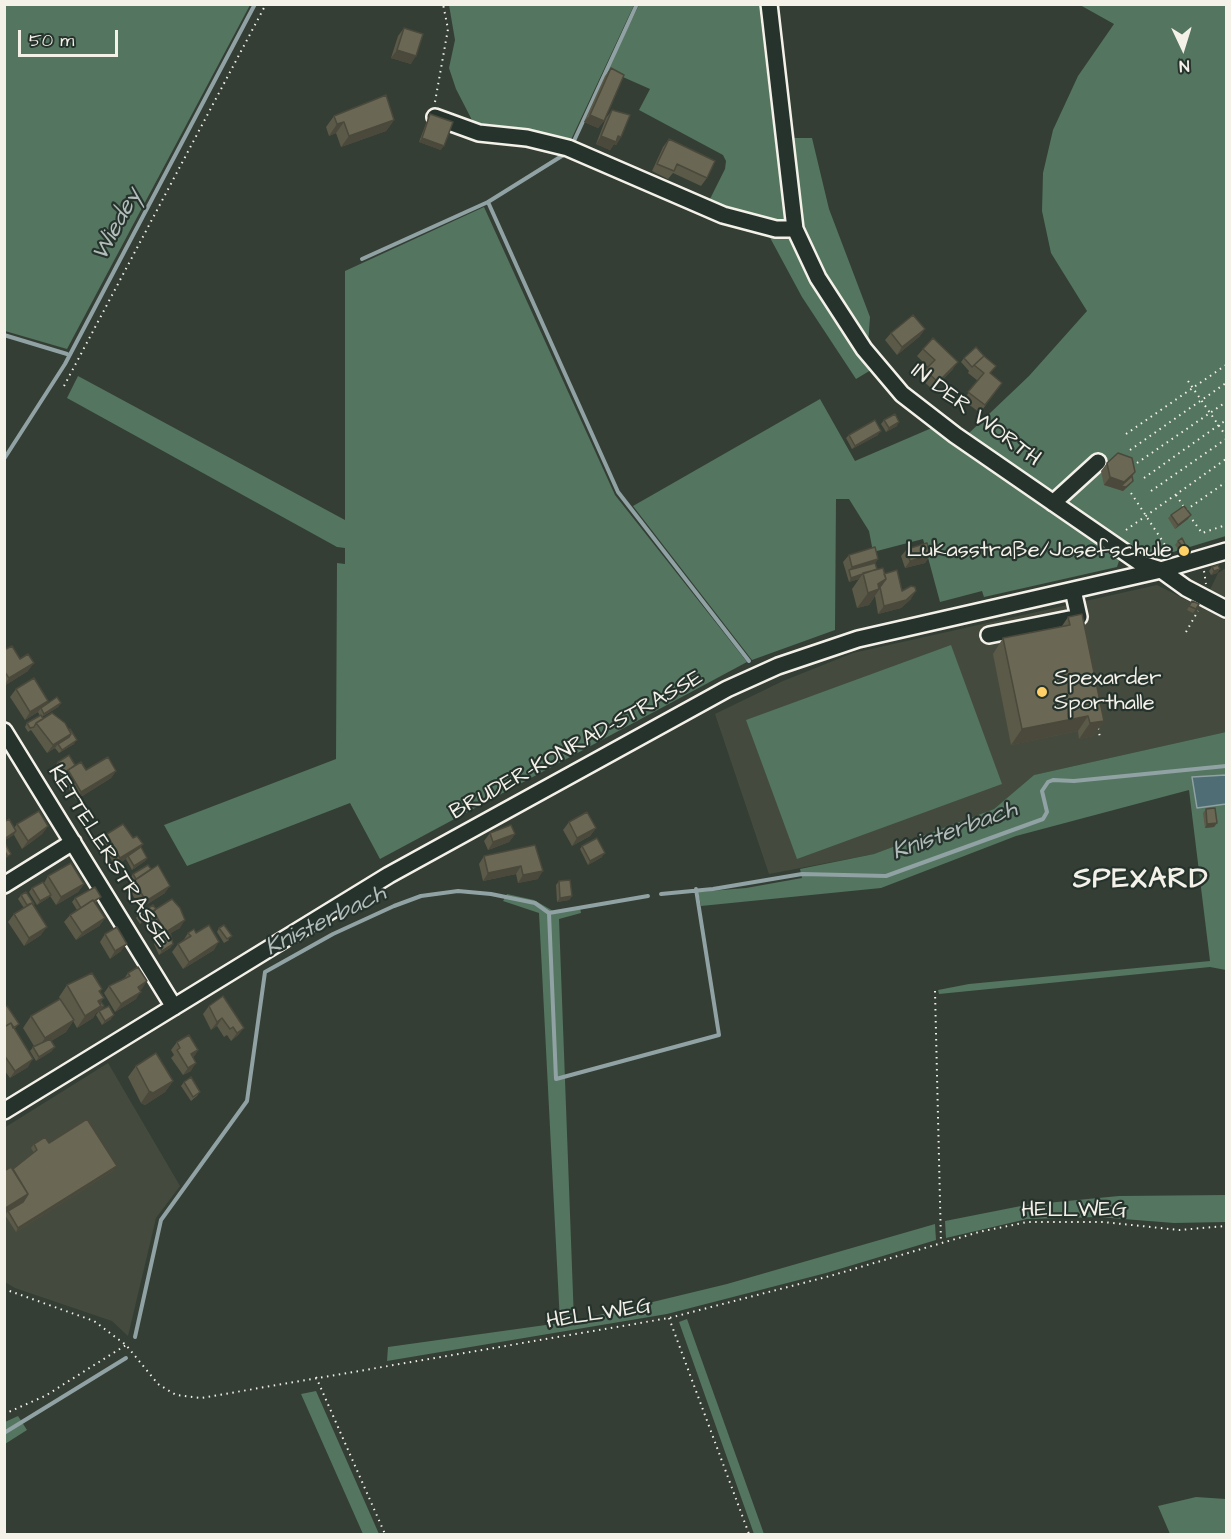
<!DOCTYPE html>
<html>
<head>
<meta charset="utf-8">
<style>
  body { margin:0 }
  #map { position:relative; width:1231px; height:1539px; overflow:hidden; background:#343e35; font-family:"Architects Daughter",sans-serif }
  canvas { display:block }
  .frame { position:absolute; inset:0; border:6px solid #f4f1e8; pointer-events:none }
  .north { position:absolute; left:1153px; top:18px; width:60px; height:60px; -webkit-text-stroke:4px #26332d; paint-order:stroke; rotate:176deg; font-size:16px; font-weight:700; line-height:24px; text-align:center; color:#f4f1e8 }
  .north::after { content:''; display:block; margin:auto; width:21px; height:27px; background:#f4f1e8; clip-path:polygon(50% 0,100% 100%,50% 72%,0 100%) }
  .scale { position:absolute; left:18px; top:30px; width:100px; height:27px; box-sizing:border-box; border:3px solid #f4f1e8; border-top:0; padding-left:8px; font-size:18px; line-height:21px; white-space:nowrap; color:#f4f1e8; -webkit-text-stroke:4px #26332d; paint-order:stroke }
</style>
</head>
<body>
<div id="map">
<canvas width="1231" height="1539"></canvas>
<div class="frame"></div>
<div class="north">N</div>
<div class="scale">50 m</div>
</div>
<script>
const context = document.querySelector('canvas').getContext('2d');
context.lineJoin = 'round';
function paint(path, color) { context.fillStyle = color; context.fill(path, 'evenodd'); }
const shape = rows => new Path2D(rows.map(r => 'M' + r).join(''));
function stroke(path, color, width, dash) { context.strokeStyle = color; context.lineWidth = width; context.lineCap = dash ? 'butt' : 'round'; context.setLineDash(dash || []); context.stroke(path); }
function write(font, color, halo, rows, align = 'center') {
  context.font = font + ' "Architects Daughter",sans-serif'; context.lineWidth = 4.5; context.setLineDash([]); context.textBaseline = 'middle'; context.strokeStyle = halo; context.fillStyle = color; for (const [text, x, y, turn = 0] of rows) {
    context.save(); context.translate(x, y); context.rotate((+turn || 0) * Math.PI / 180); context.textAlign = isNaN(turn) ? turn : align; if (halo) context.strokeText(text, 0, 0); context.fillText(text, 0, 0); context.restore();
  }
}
paint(shape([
  [1226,568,1226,598,1210,590,1218,573],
  [1157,585,1226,620,1226,732,1034,775,994,809,874,854,769,874,715,714,783,681,853,653],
  [108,1063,180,1186,156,1218,128,1336,112,1321,15,1288,5,1282,4,1128]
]), '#444b3e');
paint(shape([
  [4,5,250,5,67,349,5,331],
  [449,5,634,5,569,144,527,133,474,124,456,89,449,68,455,40],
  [639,5,759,5,785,223,777,224,708,203,725,169,726,161,723,155,639,110,650,89,607,70],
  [1080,5,1226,5,1226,536,1150,559,1120,542,968,434,1029,376,1087,311,1051,253,1042,211,1043,173,1053,130,1078,76,1114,24],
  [791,138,812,138,829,209,870,317,868,345,822,273,801,227],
  [484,207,615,495,747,662,380,859,350,803,187,866,164,825,336,759,337,563,345,564,345,548,337,547,67,398,78,376,345,520,345,271],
  [768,234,790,236,810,279,871,370,856,379,802,297],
  [820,399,855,461,934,427,1116,555,1119,561,1117,567,984,597,982,591,940,602,923,539,873,552,869,531,849,499,836,499,835,630,752,660,633,506],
  [951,645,1002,784,797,859,746,720],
  [1226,732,1226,970,1210,967,939,994,938,990,969,984,1210,961,1189,790,1016,836,881,888,701,906,698,892,746,888,802,878,800,869,874,854,994,809,1034,775],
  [507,894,534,900,555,912,580,907,581,913,559,919,574,1321,727,1284,935,1224,936,1240,826,1273,667,1314,387,1361,388,1347,560,1323,539,913,503,901],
  [1226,1195,1226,1222,1174,1223,1098,1217,1027,1219,946,1238,945,1221,1026,1205,1119,1196],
  [687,1319,764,1534,754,1534,679,1322],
  [316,1391,379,1534,363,1534,301,1394],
  [18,1416,27,1430,5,1444,5,1422],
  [1196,1497,1226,1499,1226,1534,1170,1534,1158,1506]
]), '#54755f');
const water = shape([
  [1226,775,1226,804,1197,808,1192,777,1226,775]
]);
paint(water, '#4e6d75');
stroke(water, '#90a2a3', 1.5);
stroke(shape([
  [573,143,637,4],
  [565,154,488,202,618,492,749,661],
  [362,259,488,202],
  [4,335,67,354],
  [4,459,65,364,255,4],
  [661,894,713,889,802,874,886,876,1043,819,1047,812,1042,791,1048,782,1053,780,1074,781,1226,766],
  [549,913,556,1079,719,1035,696,889],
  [135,1337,161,1220,247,1101,265,972,333,934,394,906,421,896,458,891,491,894,535,903,549,913,648,896],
  [4,1433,126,1358]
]), '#90a2a3', 4);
const minor = shape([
  [769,4,795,229,818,278,864,349,902,394,955,435,1142,564,1161,570,1186,588,1226,609],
  [435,117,479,133,527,138,568,148,723,215,776,229,795,229],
  [1053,503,1098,462],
  [989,635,1079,617,1073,590],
  [4,731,174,1007],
  [4,885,73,842],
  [4,1111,389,875,727,689,778,666,858,639,1161,570,1226,551]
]);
stroke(minor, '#f4f1e8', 20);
stroke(shape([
  [435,102,448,29,443,4],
  [1188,381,1226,436],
  [64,386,266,4],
  [1126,434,1226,365],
  [1130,450,1226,383],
  [1137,463,1226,402],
  [1144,478,1226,420],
  [1151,491,1226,439],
  [1131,493,1171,554],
  [1176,495,1184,507],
  [1186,510,1226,482],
  [1189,515,1202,533,1226,525],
  [1126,530,1226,459],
  [1204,571,1206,584],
  [1186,632,1198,611],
  [1098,728,1100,737],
  [935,991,941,1243],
  [4,1289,94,1321,126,1345,158,1384,176,1395,201,1398,669,1318,830,1276,979,1232,1027,1222,1103,1222,1179,1230,1226,1226],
  [669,1318,749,1534],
  [316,1377,385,1534],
  [4,1414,45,1396,126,1345]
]), '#f4f1e8', 2, [1.5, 4.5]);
stroke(minor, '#26332d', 15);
paint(shape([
  [404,28,411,64,391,58,398,36],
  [611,68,604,121,598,128,584,122,605,76],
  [612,110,621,137,616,145,614,144,610,150,596,144,606,118],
  [430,114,441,150,419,142,428,118],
  [334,116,394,120,386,131,341,147,336,133,329,136,326,127],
  [669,139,707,178,701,186,673,173,668,179,652,171,663,147],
  [925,329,919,337,897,355,885,340,891,333],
  [923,349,953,369,933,390,920,378,928,367,917,356],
  [964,358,990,374,1002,383,980,413,963,400,978,381,968,373,969,371,961,362],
  [884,420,897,426,886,432,881,424],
  [849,435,878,435,852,449,846,438],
  [1107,463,1135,472,1132,476,1130,485,1123,491,1104,485,1101,471],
  [1171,515,1188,519,1175,529,1168,518],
  [1178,541,1183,548,1179,550,1175,545],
  [907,549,930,555,925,563,905,568,901,556],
  [849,555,878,559,875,563,877,569,884,574,911,599,901,608,878,614,875,596,869,605,857,608,852,589,859,579,849,582,843,562],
  [1212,567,1220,569,1217,573,1211,575,1209,571],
  [1192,601,1196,609,1193,613,1187,610],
  [1068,617,1104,721,1093,736,1079,739,1078,731,1011,745,993,654,1003,638,1062,626],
  [4,649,28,671,4,686],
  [16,689,48,701,46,705,61,703,58,707,42,717,74,744,59,753,55,748,47,753,31,730,28,732,25,727,27,723,40,716,38,712,25,720,10,697],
  [58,762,75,765,86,770,116,771,111,778,76,800,55,766],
  [1206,809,1217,823,1214,827,1205,828,1203,813],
  [569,822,596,828,590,836,572,846,563,830],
  [17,824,48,826,42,834,22,849,14,835,14,828],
  [490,833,515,834,509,842,488,850,484,841],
  [107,834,133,838,143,844,140,848,147,858,145,861,132,870,126,859,115,866,101,842],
  [535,845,538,879,518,883,516,874,483,881,479,864,484,856],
  [582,846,602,857,588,865,580,849],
  [133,874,165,893,141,908,128,888,133,882,130,878],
  [48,876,84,884,78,892,56,905,50,896,48,898,37,905,29,892,32,888,44,883],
  [559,881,572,896,569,900,557,902,556,885],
  [21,895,33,905,41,935,24,946,8,922,14,914,24,908,18,899],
  [75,898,98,901,95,903,105,918,99,926,76,940,64,922,70,915,77,910,72,902],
  [156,909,180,928,170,933,173,944,170,948,159,955,154,944,156,940,160,938,148,919,140,924,136,918,139,914],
  [219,928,229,940,224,943,217,932],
  [188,933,196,933,214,950,183,969,172,952,178,944,183,941],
  [105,934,121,951,110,959,100,942],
  [128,973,147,981,140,990,136,999,115,1012,104,993,109,986,124,979],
  [67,985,102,989,100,992,101,1010,96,1013,93,1018,77,1028,73,1021,66,1032,51,1041,52,1051,36,1061,30,1051,34,1046,23,1028,31,1016,60,999,59,997],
  [209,1006,244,1028,238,1035,231,1041,227,1035,224,1037,217,1026,211,1030,203,1014],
  [4,1007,19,1024,14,1029,28,1067,10,1078,4,1070],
  [99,1011,111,1019,102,1025,96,1015],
  [177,1042,198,1050,193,1058,191,1071,183,1075,171,1058,174,1055,171,1050],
  [136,1066,173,1081,165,1092,145,1105,141,1103,128,1077],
  [184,1082,200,1092,197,1096,191,1101,181,1086],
  [49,1143,114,1170,16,1232,5,1215,4,1216,4,1171,13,1169,34,1153,31,1148,34,1144]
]), '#5b5948');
paint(shape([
  [397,50,416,56,411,64,391,58],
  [590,115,604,121,598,128,584,122],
  [394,120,386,131,341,147,349,136],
  [344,122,336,133,329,136,337,124],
  [601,136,618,136,621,137,616,145,614,144,610,150,596,144],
  [422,138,444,146,441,150,419,142],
  [925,329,919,337,897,355,902,347],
  [958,362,953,369,933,390,938,382],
  [899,422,897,426,886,432,889,428],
  [881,431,878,435,852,449,855,446],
  [1135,472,1129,480,1133,481,1123,491,1104,485,1110,477],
  [1191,515,1188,519,1175,529,1178,525],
  [930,555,925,563,905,568,910,561],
  [878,559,873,567,849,570,852,567],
  [1220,569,1217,573,1211,575,1214,571],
  [862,575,859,579,849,582,851,578],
  [886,579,869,605,857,608,868,593],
  [916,591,911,599,901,608,878,614,884,606],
  [34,663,28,671,4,686,9,678],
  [48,701,43,709,41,708,38,712,25,720,30,712],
  [61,703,58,707,41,717,44,714],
  [1088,716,1078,731,1011,745,1022,729],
  [1104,721,1093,736,1079,739,1090,723],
  [71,734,66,741,58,744,55,748,47,753,53,745],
  [77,740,74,744,59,753,62,750],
  [116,771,111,778,76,800,81,792],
  [1217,823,1214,827,1205,828,1207,824],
  [48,826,42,834,22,849,28,841],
  [596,828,590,836,572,846,577,838],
  [16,831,14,835,4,841,4,839],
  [515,834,509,842,488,850,493,842],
  [143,844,137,852,128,856,126,859,115,866,120,858],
  [605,853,602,857,588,865,590,861],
  [147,858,145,861,132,870,134,866],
  [521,866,516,874,483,881,488,873],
  [543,871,538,879,518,883,523,875],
  [84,884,78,892,56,905,61,897],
  [170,886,165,893,141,908,146,901],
  [51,895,48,898,37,905,40,901],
  [572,896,569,900,557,902,560,898],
  [151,915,148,919,140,924,142,920],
  [105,918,99,926,76,940,82,933],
  [185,920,180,928,161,939,166,932],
  [47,927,41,935,24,946,29,938],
  [219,942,214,950,183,969,189,962],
  [127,944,121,951,110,959,115,951],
  [173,944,170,948,159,955,162,951],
  [147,981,142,989,133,995,138,987],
  [141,992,136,999,115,1012,121,1004],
  [104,998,96,1009,101,1006,104,1006,101,1010,96,1013,93,1018,77,1028,85,1016,98,1001],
  [114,1015,111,1019,102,1025,105,1021],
  [222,1018,217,1026,211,1030,217,1022],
  [74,1020,66,1032,37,1050,45,1038],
  [244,1028,238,1035,231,1041,237,1033],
  [55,1047,52,1051,36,1061,39,1057],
  [198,1050,193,1058,191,1054],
  [33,1059,28,1067,10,1078,15,1071],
  [196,1063,191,1071,183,1075,188,1068],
  [173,1081,165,1092,145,1105,141,1103,149,1091],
  [117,1166,114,1170,16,1232,18,1228],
  [28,1194,20,1205,8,1211,4,1216,4,1209]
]), '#4a493b');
const building = shape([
  [404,28,423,34,416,56,397,50,404,28],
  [611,68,624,75,604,121,590,115,611,68],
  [386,95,394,120,349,136,344,122,337,124,334,116,386,95],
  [612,110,630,115,621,137,618,136,616,142,601,136,612,110],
  [430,114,453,122,444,146,422,138,430,114],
  [669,139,715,161,707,178,677,164,674,171,657,164,669,139],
  [913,315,925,329,902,347,891,333,913,315],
  [933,338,958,362,938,382,925,370,935,360,923,349,933,338],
  [976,347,984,356,972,367,964,358,976,347],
  [984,356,996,366,990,373,1002,383,985,405,968,392,984,373,974,365,984,356],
  [895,414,899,422,889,428,884,420,895,414],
  [875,420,881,431,855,446,849,435,875,420],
  [1118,453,1132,458,1135,472,1124,482,1110,477,1107,463,1118,453],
  [1132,476,1133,481,1126,487,1121,486,1132,476],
  [1184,506,1191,515,1178,525,1171,515,1184,506],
  [1182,538,1185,544,1182,546,1178,541,1182,538],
  [927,543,930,555,910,561,907,549,927,543],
  [875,547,878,559,852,567,849,555,875,547],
  [875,563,877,569,851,578,849,570,875,563],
  [1218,565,1220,569,1214,571,1212,567,1218,565],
  [883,568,886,579,878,584,879,589,868,593,863,573,883,568],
  [897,570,902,591,911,586,915,587,916,591,906,600,884,606,880,587,886,579,884,574,897,570],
  [1192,601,1199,604,1196,609,1189,606,1192,601],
  [1082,614,1104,721,1090,723,1088,716,1022,729,1003,638,1070,625,1068,617,1082,614],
  [12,646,20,659,28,654,34,663,9,678,4,671,4,650,12,646],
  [34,678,48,701,30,712,16,689,34,678],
  [57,697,61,703,44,714,41,708,57,697],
  [52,713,65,723,71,734,53,745,36,723,52,713],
  [41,715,43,719,36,723,34,727,30,728,27,723,41,715],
  [70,729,77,740,62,750,58,744,69,737,71,734,69,730,70,729],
  [69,755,75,765,68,770,65,774,58,762,69,755],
  [108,757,116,771,81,792,68,770,81,762,86,770,108,757],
  [1215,808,1217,823,1207,824,1206,809,1215,808],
  [39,811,48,826,28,841,17,824,39,811],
  [587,812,596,828,577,838,569,822,587,812],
  [9,819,16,831,4,839,4,822,9,819],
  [123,824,133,838,137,836,143,844,120,858,107,834,123,824],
  [511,825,515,834,493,842,490,833,511,825],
  [597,838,605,853,590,861,582,846,597,838],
  [4,842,11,854,5,858,7,855,4,850,4,842],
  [535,845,543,871,523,875,521,866,488,873,484,856,535,845],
  [141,847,147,858,134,866,128,856,141,847],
  [71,863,84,884,61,897,48,876,71,863],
  [148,865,151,869,136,879,133,874,148,865],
  [158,865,170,886,146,901,134,881,158,865],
  [570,880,572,896,560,898,559,881,570,880],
  [43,882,51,895,40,901,32,888,43,882],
  [95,887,101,897,94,901,93,900,81,908,75,898,95,887],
  [26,892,34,904,33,905,32,903,27,905,21,895,26,892],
  [172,899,180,908,185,920,166,932,153,911,172,899],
  [93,900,105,918,82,933,70,915,93,900],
  [32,903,47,927,29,938,14,914,32,903],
  [153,905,156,909,151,915,142,920,139,914,153,905],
  [209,925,219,942,189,962,178,944,191,936,188,933,194,929,196,933,209,925],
  [224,925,232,936,227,939,219,928,224,925],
  [117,927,127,944,115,951,105,934,117,927],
  [170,932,173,944,162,951,156,940,170,932],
  [138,967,147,981,138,987,141,992,121,1004,109,986,130,976,128,973,138,967],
  [92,973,102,989,99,991,104,998,98,1001,101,1006,85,1016,67,985,92,973],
  [223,996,244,1028,237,1033,233,1027,230,1029,222,1018,217,1022,209,1006,223,996],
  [60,999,74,1020,45,1038,31,1016,60,999],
  [101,1002,104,1006,99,1009,101,1006,100,1003,101,1002],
  [7,1006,19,1024,13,1028,11,1023,4,1027,4,1007,7,1006],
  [109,1006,114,1015,105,1021,99,1011,109,1006],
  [11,1023,33,1059,15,1071,4,1055,4,1027,11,1023],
  [189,1035,198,1050,191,1054,196,1063,188,1068,177,1050,180,1048,177,1042,189,1035],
  [50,1039,55,1047,39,1057,33,1047,50,1039],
  [156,1053,173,1081,153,1093,149,1091,136,1066,156,1053],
  [191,1077,200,1092,193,1097,184,1082,191,1077],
  [87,1119,117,1166,18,1228,8,1211,23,1202,28,1194,13,1169,37,1150,34,1144,45,1137,49,1143,87,1119],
  [11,1167,28,1194,4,1209,4,1171,11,1167]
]);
paint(building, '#6a6854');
stroke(building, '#4a493b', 1.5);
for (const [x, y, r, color] of [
  [1184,551,6,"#ffd166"],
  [1042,692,6,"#ffd166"]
]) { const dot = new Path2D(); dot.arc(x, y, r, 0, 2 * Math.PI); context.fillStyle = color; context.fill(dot); stroke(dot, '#26332d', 2); }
write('22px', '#f4f1e8', '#26332d', [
  ["IN DER WORTH",975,416,37],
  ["BRUDER-KONRAD-STRASSE",577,746,-29],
  ["KETTELERSTRASSE",108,857,58],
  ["HELLWEG",1074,1211],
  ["HELLWEG",599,1315,-9]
]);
write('22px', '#f4f1e8', '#26332d', [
  ["Lukasstraße/Josefschule",1172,551],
  ["Spexarder",1054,679,"left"],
  ["Sporthalle",1054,704,"left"]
], 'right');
write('italic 24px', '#b2bcba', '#26332d', [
  ["Wiedey",118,225,-62],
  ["Knisterbach",955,832,-20],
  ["Knisterbach",326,922,-26]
]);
context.letterSpacing = '1.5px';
write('bold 28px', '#f4f1e8', '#26332d', [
  ["SPEXARD",1141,881]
]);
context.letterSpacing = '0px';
</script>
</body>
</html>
